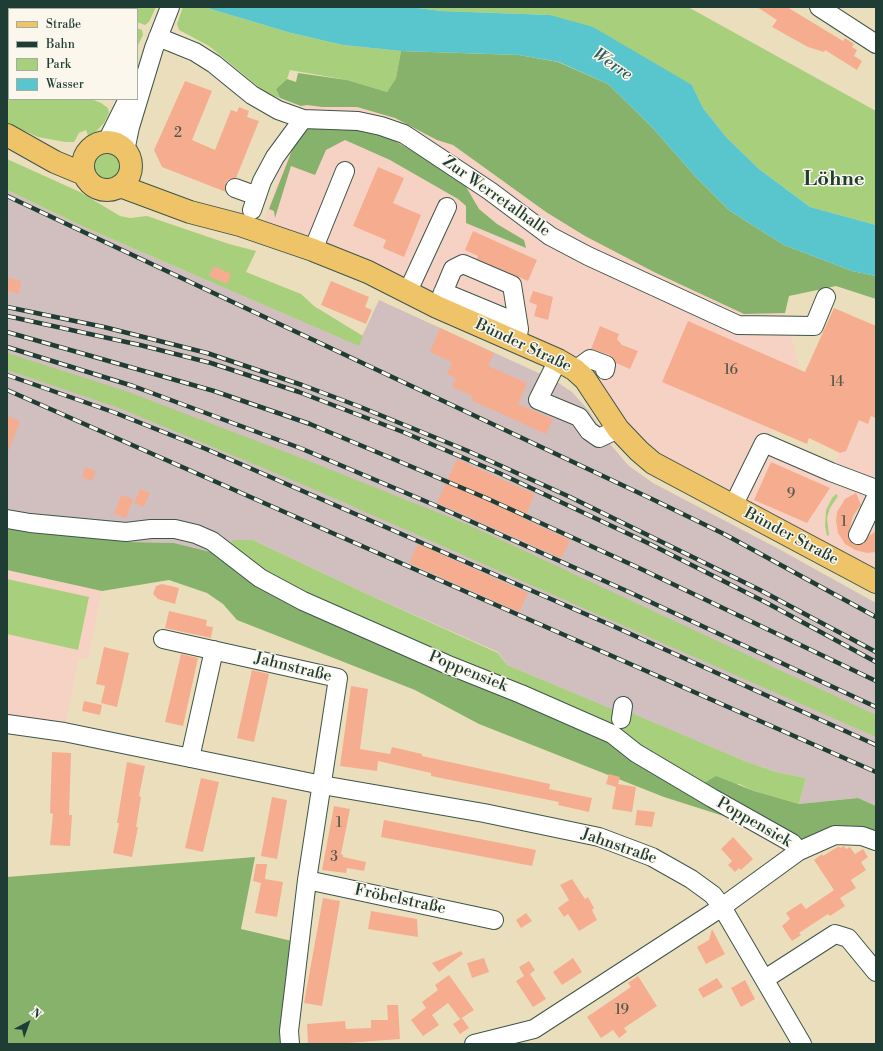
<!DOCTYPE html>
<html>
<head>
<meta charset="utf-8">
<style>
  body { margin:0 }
  #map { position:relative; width:883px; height:1051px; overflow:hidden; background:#ebdebc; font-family:"Libre Bodoni",serif }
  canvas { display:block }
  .frame { position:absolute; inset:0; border:8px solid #1f3d34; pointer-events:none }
  .legend { position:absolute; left:8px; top:8px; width:130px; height:92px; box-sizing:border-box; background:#fbf7ec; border:1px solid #a3ada2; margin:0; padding:5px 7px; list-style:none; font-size:12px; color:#1f3d34 }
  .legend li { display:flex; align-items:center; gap:8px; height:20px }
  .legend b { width:20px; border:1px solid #a3ada2 }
  .north { position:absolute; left:8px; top:1003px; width:40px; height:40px; -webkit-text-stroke:3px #fbf7ec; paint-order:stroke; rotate:41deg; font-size:11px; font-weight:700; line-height:16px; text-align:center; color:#1f3d34 }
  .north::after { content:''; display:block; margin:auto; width:14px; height:18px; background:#1f3d34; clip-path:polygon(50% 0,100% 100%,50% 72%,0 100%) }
</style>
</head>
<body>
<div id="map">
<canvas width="883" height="1051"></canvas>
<div class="frame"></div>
<ul class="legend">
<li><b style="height:5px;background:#efc469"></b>Straße</li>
<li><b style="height:5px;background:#1f3d34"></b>Bahn</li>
<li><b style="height:11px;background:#a8d07c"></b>Park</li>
<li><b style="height:11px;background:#59c6ce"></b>Wasser</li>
</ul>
<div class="north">N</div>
</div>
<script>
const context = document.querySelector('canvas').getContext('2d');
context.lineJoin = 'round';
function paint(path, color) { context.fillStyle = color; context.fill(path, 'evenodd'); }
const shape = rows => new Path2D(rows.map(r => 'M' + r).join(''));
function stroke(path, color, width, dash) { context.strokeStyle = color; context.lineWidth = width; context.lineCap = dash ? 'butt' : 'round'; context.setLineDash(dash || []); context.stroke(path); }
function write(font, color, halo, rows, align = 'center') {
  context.font = font + ' "Libre Bodoni",serif'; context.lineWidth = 3; context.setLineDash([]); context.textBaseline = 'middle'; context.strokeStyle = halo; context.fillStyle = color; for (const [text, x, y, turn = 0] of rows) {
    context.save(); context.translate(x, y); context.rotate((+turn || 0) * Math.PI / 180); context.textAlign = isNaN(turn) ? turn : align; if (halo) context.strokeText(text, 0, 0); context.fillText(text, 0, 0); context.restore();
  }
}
paint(shape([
  [307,105,322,107,357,107,395,118,437,140,453,145,502,181,744,314,785,313,799,366,771,432,761,444,829,475,840,452,846,450,859,420,871,416,876,418,876,531,870,537,867,537,852,528,853,516,861,507,856,493,841,504,836,521,841,539,849,548,860,552,876,552,876,571,655,453,632,433,598,382,263,224,301,106],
  [837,494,838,496,830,508,827,518,827,536,825,526,826,510,831,498],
  [7,570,102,591,88,659,79,658,65,727,7,719]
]), '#f6d2c5');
paint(shape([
  [7,190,84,227,358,345,379,300,554,380,572,392,589,411,610,444,629,466,653,483,777,548,876,603,876,806,858,798,799,804,806,778,776,772,747,762,616,707,613,710,507,665,498,652,367,594,253,540,223,555,174,543,127,542,68,534,7,524]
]), '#d1bfbf');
paint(shape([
  [7,7,111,7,113,9,9,9,9,99,91,99,101,103,108,108,109,113,104,123,92,136,89,138,86,130,79,133,74,142,65,142,38,137,7,123],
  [120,7,156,7,149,22,145,25,137,22,137,9,121,9],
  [183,7,204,7,291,33,343,45,401,51,396,78,387,92,347,80,290,70,287,79,276,89,280,98,266,93,209,46,179,30,177,24],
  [410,7,688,7,876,111,876,225,810,207,759,169,726,137,703,108,692,85,550,15,441,11],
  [137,28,142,30,143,35,137,47],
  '94 168a14 14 0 1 1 28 0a14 14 0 1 1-28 0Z',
  [7,159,80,192,120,216,130,218,147,216,229,244,256,251,246,272,301,294,314,306,363,336,359,346,84,227,7,190],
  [7,353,126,391,309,461,469,525,876,715,876,737,304,485,119,408,7,370],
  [836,494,838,496,830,508,827,518,829,535,827,536,825,526,826,510,832,498],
  [233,540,253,540,367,594,498,653,507,665,612,709,615,706,747,762,776,772,806,778,799,804,754,791,739,784,699,787,223,555],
  [7,579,89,597,78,650,7,634]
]), '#a8d07c');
paint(shape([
  [401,51,519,55,558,62,608,84,651,126,695,176,730,211,784,245,852,271,876,276,876,299,836,286,789,296,785,313,744,314,656,273,585,236,546,212,453,145,437,140,395,118,357,107,322,107,307,105,301,106,280,98,276,89,287,79,296,82,298,73,347,80,387,92,396,78],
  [302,125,360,128,395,141,429,161,465,185,479,209,497,224,524,240,526,248,466,223,466,206,458,199,390,160,345,140,326,150,315,175,291,166,275,218,274,211,269,209],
  [7,524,68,534,127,542,174,543,223,555,611,733,698,787,716,776,754,791,799,804,858,798,876,806,876,835,802,841,664,797,479,724,415,690,237,620,223,604,207,593,169,580,102,591,7,570],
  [255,857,241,929,296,942,285,1044,7,1044,7,877]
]), '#86b26c');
paint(shape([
  [204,7,410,7,441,11,550,15,593,27,692,85,703,108,726,137,759,169,810,207,876,225,876,276,852,271,784,245,730,211,695,176,651,126,608,84,559,62,519,55,401,51,343,45,291,33]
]), '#59c6ce');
paint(shape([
  [757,7,787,7,843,41,845,38,854,44,852,47,857,50,854,56,862,61,857,70,825,50,824,52,808,47,772,27,777,20],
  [185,81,212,91,192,140,215,150,231,110,237,112,239,107,249,111,247,117,259,121,236,178,228,180,225,185,226,192,162,167,154,150],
  [378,167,404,178,393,203,421,215,404,257,383,248,386,240,353,226],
  [473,231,537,260,528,281,477,259,478,256,465,250],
  [214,266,231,274,227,284,209,276],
  [7,277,21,281,19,294,7,291],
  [331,281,369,297,365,307,372,310,366,324,321,305],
  [533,291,553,297,548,320,534,316,537,305,529,302],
  [834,308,876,326,876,418,871,416,868,424,859,420,846,451,840,453,809,438,807,444,662,382,688,321,805,372],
  [600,326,619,334,617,339,622,345,638,351,630,369,616,363,610,355,591,349],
  [440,328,494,353,488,366,527,383,518,404,553,419,546,434,471,400,473,396,452,387,456,378,447,374,452,362,430,352],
  [7,416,20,421,8,452,7,452],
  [457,459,535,494,524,519,570,540,561,558,437,503],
  [771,462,830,488,807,523,754,500],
  [85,467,96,471,92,481,82,477],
  [140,489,150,493,144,507,134,503],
  [856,493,861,505,853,516,848,536,853,544,859,545,864,543,869,536,876,531,876,552,867,553,855,550,845,544,838,533,836,521,837,512,845,499],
  [121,495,133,499,126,518,114,514],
  [418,544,528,593,519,612,409,563],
  [162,584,179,588,175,604,158,599,153,594,156,586],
  [169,611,207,620,206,626,213,627,211,638,165,628],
  [104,647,129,653,117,707,101,703,105,686,96,684],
  [181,654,198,658,183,726,165,722],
  [252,670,269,674,254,742,237,738],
  [351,686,368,689,360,749,390,754,392,747,422,754,422,756,550,784,549,789,592,798,589,812,558,805,559,802,431,776,431,773,378,761,377,771,340,766],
  [84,701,102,705,100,715,82,711],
  [52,752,71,753,69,815,72,815,70,846,50,845,53,814,50,813],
  [127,762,145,766,139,796,141,797,136,827,138,827,132,857,113,853,119,823,117,823],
  [609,774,620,777,618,784,636,787,632,812,612,809,616,787,606,784],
  [201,778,219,782,203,852,185,848],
  [272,797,287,800,277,859,261,856],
  [334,806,350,809,341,854,343,855,343,857,366,862,364,871,347,868,346,873,322,870],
  [637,810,655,812,652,827,635,825],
  [384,820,536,850,532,866,381,837],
  [733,837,753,859,741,870,739,868,735,872,728,865,732,861,721,849],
  [839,846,840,848,844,846,846,849,850,847,855,854,863,849,868,857,861,862,866,870,851,880,856,888,840,898,845,906,830,916,828,914,799,933,801,935,792,941,782,926,790,919,786,913,801,903,806,909,834,890,814,860,822,854,823,856],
  [256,864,267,864,265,879,283,882,277,917,255,913,261,883,253,881],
  [572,879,585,899,588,897,594,908,592,910,597,920,579,931,568,914,564,917,558,908,569,900,560,885],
  [323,898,340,901,322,1006,304,1003],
  [371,911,417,919,418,937,368,929],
  [526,913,532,921,521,928,516,920],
  [712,929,725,954,706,964,697,947,709,940],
  [461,951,463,954,439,972,432,963],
  [484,958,489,972,472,978,467,963],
  [573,958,582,972,562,985,553,972],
  [529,961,535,970,530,974,546,999,533,1007,516,981,524,976,519,967],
  [449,975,474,1010,460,1019,448,1003,432,1015,439,1025,423,1036,411,1020,426,1008,422,1002,438,990,435,985],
  [638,976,657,1006,624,1028,627,1032,619,1038,613,1030,601,1038,587,1017,631,987,628,983],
  [717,978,723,987,703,998,698,989],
  [745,980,755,999,741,1007,731,988],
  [387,1005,398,1005,400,1039,335,1044,308,1044,307,1024,345,1021,346,1029,371,1028,371,1020,388,1020],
  [462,1018,469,1028,460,1034,453,1024]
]), '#f6ad8f');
const minor = shape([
  [819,7,876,44],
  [158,37,195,52,214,64,252,95,278,110,303,119,358,121,381,126,404,134,490,191,550,236,588,256,738,325,814,326,826,297],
  [106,143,128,99],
  [125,151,130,127,154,48,170,7],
  [235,188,257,196],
  [252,210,262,181,275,157,303,119],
  [313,250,345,171],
  [408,291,447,207],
  [443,292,518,323],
  [437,307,453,269,463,264,512,285,519,329,517,341],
  [558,360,538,400,579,417,589,431,599,438,618,429],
  [575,370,590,359,606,365,605,370],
  [733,506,764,443,831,472,876,489],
  [7,519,30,523,126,532,151,529,175,529,196,534,212,541,260,578,303,601,446,664,521,694,612,734,636,753,712,798,792,843,799,851],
  [858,535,876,497],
  [163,639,338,678,307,880,289,1031,290,1044],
  [621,719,623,706],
  [7,724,64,732,322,785,484,813,599,837,652,857,691,879,713,895,722,907,802,1044],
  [190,758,214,650],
  [307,880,494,920],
  [765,979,835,934,848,938,876,972],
  [474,1044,534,1029,722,907,799,851,835,835,862,836,876,841]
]);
const major = shape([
  [7,135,55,162,84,174],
  '83 166a24 24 0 1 1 48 0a24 24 0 1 1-48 0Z',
  [120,186,190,212,240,225,313,250,368,272,437,307,558,360,575,370,585,379,618,429,639,451,653,463,876,582]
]);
stroke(minor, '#3e5548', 20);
stroke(major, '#3e5548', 24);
stroke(minor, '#fff', 18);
stroke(major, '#efc469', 22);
const rail = shape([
  [7,196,654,500,724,534,876,617],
  [7,307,104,327,207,353,302,385,358,406,468,451,570,497,760,590,876,652],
  [7,316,140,345,211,363,299,392,403,432,499,473,650,544,767,603,876,662],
  [7,332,214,391,310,424,486,498,639,568,876,681],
  [7,347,133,386,300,448,432,504,629,592,876,707],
  [7,375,113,412,206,449,613,626,876,745],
  [7,390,876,772]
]);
stroke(rail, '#1f3d34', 4.5);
stroke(rail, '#fbf7ec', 3, [9]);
write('14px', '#55594b', null, [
  ["2",178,134],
  ["16",731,371],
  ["14",837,383],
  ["9",791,495],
  ["1",844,523],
  ["1",339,824],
  ["3",334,858],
  ["19",622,1011]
]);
write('16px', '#1f3d34', '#fbf7ec', [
  ["Zur Werretalhalle",496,197,35],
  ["Bünder Straße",523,346,25],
  ["Bünder Straße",791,537,28],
  ["Jahnstraße",293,668,14],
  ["Poppensiek",468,672,22],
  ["Poppensiek",754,823,30],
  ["Jahnstraße",619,847,19],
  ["Fröbelstraße",400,900,12]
]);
write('italic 17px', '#2e5f5a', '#fbf7ec', [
  ["Werre",612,65,34]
]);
write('bold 20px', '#1f3d34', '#fbf7ec', [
  ["Löhne",834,180]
]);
</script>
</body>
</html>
